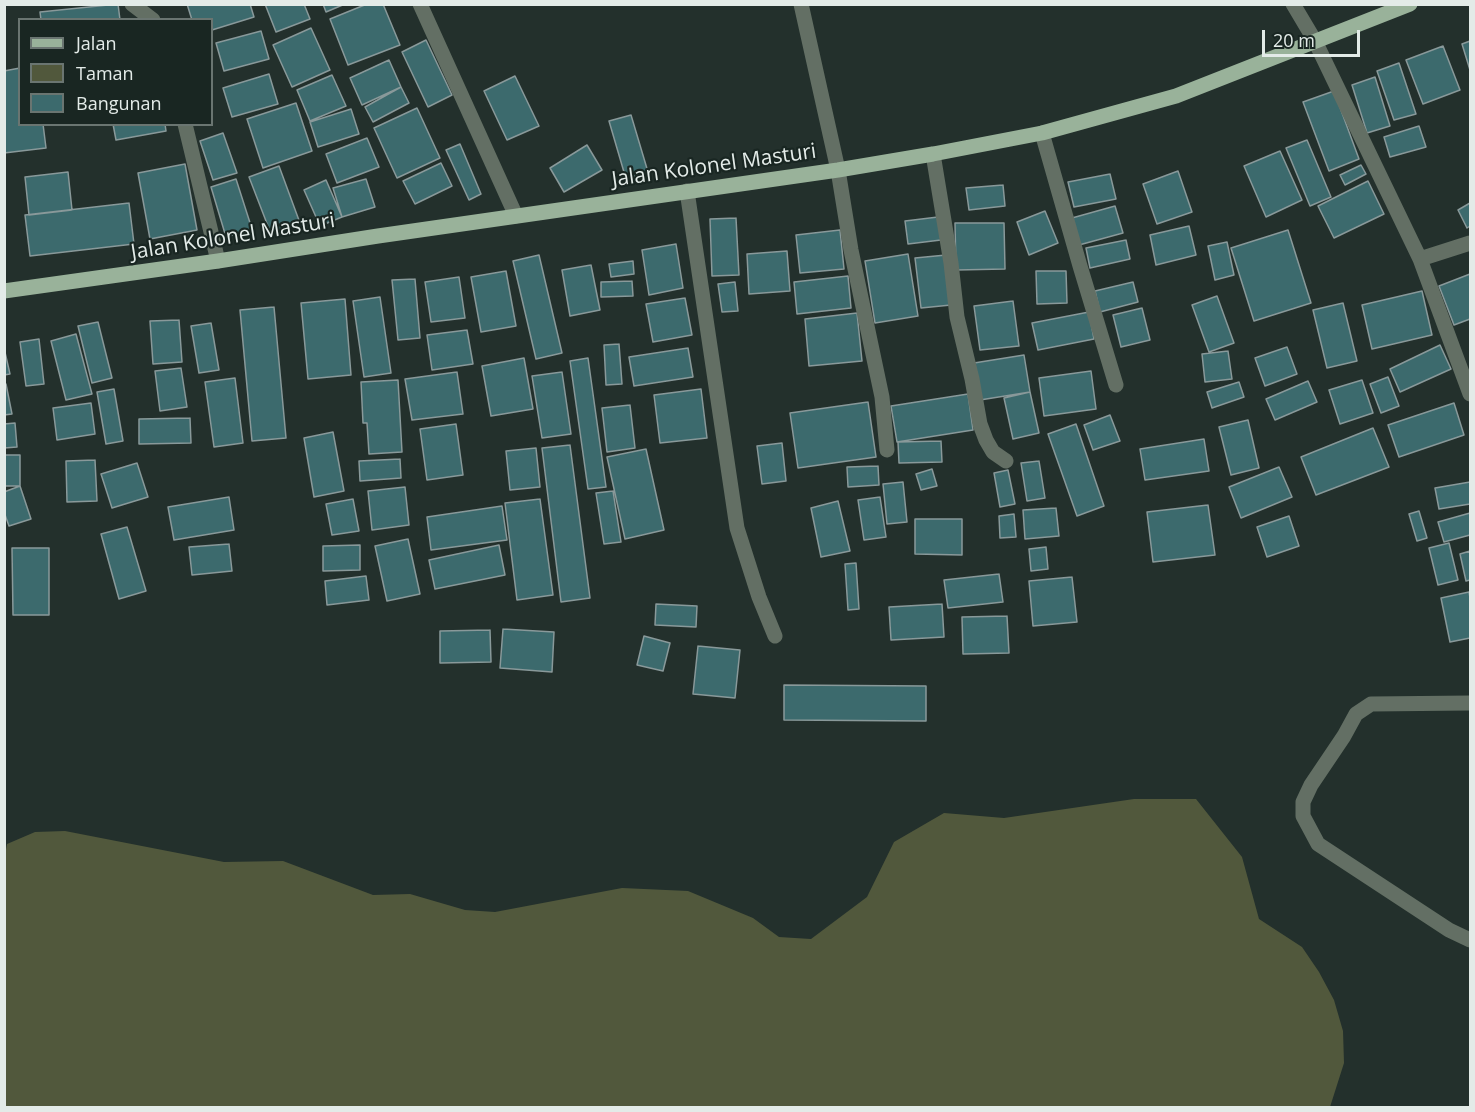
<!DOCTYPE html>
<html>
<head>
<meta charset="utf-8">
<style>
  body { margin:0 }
  #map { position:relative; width:1475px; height:1112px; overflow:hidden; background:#23302c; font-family:"Open Sans",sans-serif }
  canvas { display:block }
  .frame { position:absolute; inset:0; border:6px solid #e3ebe8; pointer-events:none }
  .legend { position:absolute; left:18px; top:18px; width:195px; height:108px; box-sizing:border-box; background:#192622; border:2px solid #6a7571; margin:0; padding:8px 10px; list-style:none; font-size:18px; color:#e3ebe8 }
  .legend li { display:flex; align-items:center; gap:12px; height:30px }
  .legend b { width:30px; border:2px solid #6a7571 }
  .scale { position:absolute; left:1262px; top:30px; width:98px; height:27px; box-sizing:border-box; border:3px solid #e3ebe8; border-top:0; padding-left:8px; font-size:18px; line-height:21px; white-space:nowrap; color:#e3ebe8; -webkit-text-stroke:4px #192622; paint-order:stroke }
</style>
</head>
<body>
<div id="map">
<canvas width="1475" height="1112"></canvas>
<div class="frame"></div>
<ul class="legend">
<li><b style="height:8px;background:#99b29a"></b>Jalan</li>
<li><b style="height:16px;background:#51583c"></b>Taman</li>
<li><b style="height:16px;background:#3c6a6d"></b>Bangunan</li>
</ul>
<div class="scale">20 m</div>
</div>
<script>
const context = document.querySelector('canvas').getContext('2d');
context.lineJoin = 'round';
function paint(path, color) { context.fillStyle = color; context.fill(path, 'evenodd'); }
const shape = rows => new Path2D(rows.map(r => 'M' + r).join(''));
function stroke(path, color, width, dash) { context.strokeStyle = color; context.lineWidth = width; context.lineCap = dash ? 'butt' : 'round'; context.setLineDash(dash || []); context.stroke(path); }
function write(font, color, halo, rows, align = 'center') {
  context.font = font + ' "Open Sans",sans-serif'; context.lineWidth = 4.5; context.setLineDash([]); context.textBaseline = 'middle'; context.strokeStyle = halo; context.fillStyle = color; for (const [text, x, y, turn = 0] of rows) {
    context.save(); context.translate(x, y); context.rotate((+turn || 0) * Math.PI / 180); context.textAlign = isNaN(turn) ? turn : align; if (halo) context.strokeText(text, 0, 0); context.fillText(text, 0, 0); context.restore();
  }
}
paint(shape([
  [1134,799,1196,799,1242,857,1259,919,1302,947,1319,972,1334,1000,1343,1031,1344,1063,1330,1107,5,1107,5,855,7,844,35,832,65,831,224,862,283,861,373,895,410,894,465,910,495,912,622,888,688,891,753,918,779,937,811,939,867,897,894,842,944,813,1004,818]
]), '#51583c');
const building = shape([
  [118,4,120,20,41,20,40,12,118,4],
  [187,4,250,4,254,17,212,30,212,20,192,20,187,4],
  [265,4,304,4,310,19,276,32,265,4],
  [323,4,345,4,326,12,323,4],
  [367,4,383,4,400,45,348,65,330,19,367,4],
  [311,28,330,70,292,87,273,45,311,28],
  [261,31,269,59,224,71,216,43,261,31],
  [426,40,452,95,428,107,402,52,426,40],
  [1470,41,1470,70,1462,44,1470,41],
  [1443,46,1460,90,1423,104,1406,60,1443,46],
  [389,60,401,87,362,105,350,78,389,60],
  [1399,63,1416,114,1394,120,1377,71,1399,63],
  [20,68,20,124,43,124,46,148,4,153,4,71,20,68],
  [269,74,278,104,232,117,223,88,269,74],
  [332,75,346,106,310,121,297,90,332,75],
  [515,76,539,126,507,140,484,91,515,76],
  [1375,77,1390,126,1367,133,1352,85,1375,77],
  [401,87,409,103,373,122,365,107,401,87],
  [1334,91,1359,159,1329,171,1303,102,1334,91],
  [296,103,312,151,263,168,247,119,296,103],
  [417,108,440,158,397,178,374,128,417,108],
  [351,109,359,134,318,147,310,122,351,109],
  [631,115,648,172,626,179,609,121,631,115],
  [113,124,165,124,166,131,116,140,113,124],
  [1419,126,1426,147,1390,157,1384,137,1419,126],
  [223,133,237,173,213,180,200,141,223,133],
  [367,138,379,167,337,183,326,154,367,138],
  [1307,140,1331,197,1310,206,1286,148,1307,140],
  [460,144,481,194,469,200,446,150,460,144],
  [587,145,602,170,564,192,550,168,587,145],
  [1280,151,1302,200,1266,217,1244,166,1280,151],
  [441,163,452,186,415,204,403,181,441,163],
  [185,164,197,230,150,239,138,173,185,164],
  [1361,165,1366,174,1345,185,1340,175,1361,165],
  [279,166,300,223,271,234,249,177,279,166],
  [1178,171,1192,212,1157,224,1143,184,1178,171],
  [68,172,72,210,29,215,25,177,68,172],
  [1110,174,1116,199,1074,207,1068,182,1110,174],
  [236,179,252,229,226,237,211,187,236,179],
  [366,179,375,207,342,217,333,188,366,179],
  [326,180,342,217,320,226,304,190,326,180],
  [1368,181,1384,214,1334,238,1318,206,1368,181],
  [1003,185,1005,206,969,210,966,188,1003,185],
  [129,203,134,244,30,256,25,215,129,203],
  [1470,203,1470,226,1467,228,1458,210,1470,203],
  [1115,206,1123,233,1079,245,1072,218,1115,206],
  [1045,211,1058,243,1029,255,1017,222,1045,211],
  [938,217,941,240,908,244,905,221,938,217],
  [736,218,739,275,712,276,710,219,736,218],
  [955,223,1004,223,1005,269,956,270,955,223],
  [1189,226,1196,255,1156,265,1150,235,1189,226],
  [840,230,844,269,800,273,796,235,840,230],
  [1288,230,1311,303,1254,321,1231,248,1288,230],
  [1126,240,1130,259,1090,268,1086,248,1126,240],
  [1227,242,1234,275,1215,280,1208,246,1227,242],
  [676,244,683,288,649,295,642,250,676,244],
  [787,251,790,291,749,294,747,254,787,251],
  [908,254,918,316,875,323,865,261,908,254],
  [539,255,562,353,536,359,513,261,539,255],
  [946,255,951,305,921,308,915,258,946,255],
  [633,261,634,274,611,277,609,264,633,261],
  [591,265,600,310,570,316,562,270,591,265],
  [506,271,516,326,481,332,471,277,506,271],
  [1036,271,1066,271,1067,303,1037,304,1036,271],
  [1470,274,1470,319,1454,325,1439,286,1470,274],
  [848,276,851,308,797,314,794,282,848,276],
  [459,277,465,318,431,322,425,282,459,277],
  [415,279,420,338,398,340,392,280,415,279],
  [632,281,633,296,601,297,601,282,632,281],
  [735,282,738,311,722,312,718,284,735,282],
  [1133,282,1138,302,1100,312,1095,291,1133,282],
  [1422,291,1432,335,1372,349,1362,305,1422,291],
  [1217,296,1234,343,1209,352,1192,305,1217,296],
  [380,297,391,373,364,377,353,301,380,297],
  [685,298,692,335,653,342,646,304,685,298],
  [345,299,351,375,308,379,301,303,345,299],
  [1013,301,1019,346,980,350,974,306,1013,301],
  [1343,303,1357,361,1327,368,1313,310,1343,303],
  [274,307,286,438,252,441,240,310,274,307],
  [1142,308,1150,340,1121,347,1113,315,1142,308],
  [1089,312,1094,339,1038,350,1032,323,1089,312],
  [857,313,862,361,809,366,805,319,857,313],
  [179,320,182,362,153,364,150,321,179,320],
  [98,322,112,378,92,383,78,326,98,322],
  [211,323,219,370,199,373,191,326,211,323],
  [467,330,473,364,432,370,427,335,467,330],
  [76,334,92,394,66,400,51,341,76,334],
  [39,339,44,384,26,386,20,342,39,339],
  [619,344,622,384,606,385,604,345,619,344],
  [1440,345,1451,369,1400,392,1390,369,1440,345],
  [1287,347,1297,374,1265,386,1255,358,1287,347],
  [4,348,10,374,4,375,4,348],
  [688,348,693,377,634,386,629,357,688,348],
  [1228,351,1232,379,1205,382,1202,354,1228,351],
  [1024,355,1030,392,980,400,974,363,1024,355],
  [524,358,533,409,491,416,482,366,524,358],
  [588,358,606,487,588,489,570,361,588,358],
  [181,368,187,407,160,411,155,371,181,368],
  [1091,371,1096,409,1044,416,1039,378,1091,371],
  [457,372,463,414,412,420,405,379,457,372],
  [562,372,571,434,542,438,532,376,562,372],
  [1388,377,1399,406,1381,413,1370,384,1388,377],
  [235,378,243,443,214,447,205,382,235,378],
  [398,380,402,452,369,454,367,423,363,423,361,382,398,380],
  [1362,380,1373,413,1340,424,1329,390,1362,380],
  [1308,381,1317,402,1275,420,1266,399,1308,381],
  [1239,382,1244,397,1212,408,1207,392,1239,382],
  [4,384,6,384,12,414,4,415,4,384],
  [114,389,123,441,106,444,97,392,114,389],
  [701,389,707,438,660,443,654,395,701,389],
  [1030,392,1039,433,1013,439,1004,398,1030,392],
  [968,394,973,430,897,442,891,406,968,394],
  [868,402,876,457,798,468,790,413,868,402],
  [91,403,95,434,57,440,53,408,91,403],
  [1454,403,1464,435,1399,457,1388,425,1454,403],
  [630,405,635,448,607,452,602,408,630,405],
  [1110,415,1120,441,1093,450,1084,425,1110,415],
  [190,418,191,443,139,444,139,419,190,418],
  [1248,420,1259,468,1231,475,1219,427,1248,420],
  [15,423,17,447,4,448,4,424,15,423],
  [456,424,463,475,427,480,420,429,456,424],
  [1076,424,1104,506,1077,516,1048,434,1076,424],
  [1373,428,1389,467,1316,495,1301,457,1373,428],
  [333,432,344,491,314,497,304,438,333,432],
  [1204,439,1209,471,1145,480,1140,449,1204,439],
  [941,441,942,462,899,463,898,442,941,441],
  [782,443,786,481,762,484,757,446,782,443],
  [570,445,590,598,561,602,542,448,570,445],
  [536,448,540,487,510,490,506,451,536,448],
  [646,449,664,530,625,539,607,457,646,449],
  [4,455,20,455,20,486,4,486,4,455],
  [400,459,401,478,360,481,359,461,400,459],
  [95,460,97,501,67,502,66,461,95,460],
  [1039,461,1045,498,1027,501,1021,463,1039,461],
  [137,463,148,497,112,508,101,474,137,463],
  [878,466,879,485,848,487,847,467,878,466],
  [1279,467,1292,497,1241,518,1229,487,1279,467],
  [932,469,937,486,921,490,916,474,932,469],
  [1008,470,1015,504,1000,507,994,473,1008,470],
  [903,482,907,522,887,524,883,484,903,482],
  [1470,482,1470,504,1439,509,1435,488,1470,482],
  [20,486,31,519,9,526,4,512,4,492,20,486],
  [405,487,409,525,372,530,368,491,405,487],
  [613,491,621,542,604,544,596,493,613,491],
  [229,497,234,530,174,540,168,507,229,497],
  [880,497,886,537,864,540,858,500,880,497],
  [353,499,359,531,332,535,326,504,353,499],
  [540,499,553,595,517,600,505,503,540,499],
  [838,501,850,551,821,557,811,508,838,501],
  [1208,505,1215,555,1153,562,1147,512,1208,505],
  [502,506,507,540,431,550,427,517,502,506],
  [1056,508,1059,536,1025,539,1023,510,1056,508],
  [1419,511,1427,538,1417,541,1409,514,1419,511],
  [1470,513,1470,535,1444,542,1438,522,1470,513],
  [1014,514,1016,537,1000,538,999,516,1014,514],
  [1289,516,1299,546,1267,557,1257,527,1289,516],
  [915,519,962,519,962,555,915,554,915,519],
  [127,527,146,591,119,599,101,534,127,527],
  [408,539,420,594,387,601,375,546,408,539],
  [1449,543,1458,580,1438,585,1429,548,1449,543],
  [229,544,232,571,192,575,189,547,229,544],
  [360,545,360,570,323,571,323,546,360,545],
  [499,545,505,575,435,589,429,560,499,545],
  [1046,547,1048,569,1031,571,1029,549,1046,547],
  [12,548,49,548,49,615,13,615,12,548],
  [1470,551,1470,580,1466,581,1460,554,1470,551],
  [856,563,859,609,848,610,845,564,856,563],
  [999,574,1003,602,948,608,944,580,999,574],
  [366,576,369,600,327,605,325,581,366,576],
  [1072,577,1077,622,1033,626,1029,581,1072,577],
  [1469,592,1470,598,1470,638,1450,642,1441,598,1469,592],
  [656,604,697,606,696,627,655,625,656,604],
  [942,604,944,637,891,640,889,607,942,604],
  [1007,616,1009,653,963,654,962,617,1007,616],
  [503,629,554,632,552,672,500,668,503,629],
  [490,630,491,662,440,663,440,631,490,630],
  [644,636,670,643,663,671,637,665,644,636],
  [698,646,740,650,735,698,693,694,698,646],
  [784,685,926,686,926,721,784,720,784,685]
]);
paint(building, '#3c6a6d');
stroke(building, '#89999a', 1.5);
stroke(shape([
  [132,4,153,20],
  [801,4,838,170],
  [185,124,218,261]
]), '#636f64', 15);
stroke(shape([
  [420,4,516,216],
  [1315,41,1420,259,1470,394],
  [1042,133,1080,266,1116,385],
  [933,154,951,263,957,317,972,379,980,424,986,440,993,452,1006,461],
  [838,170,851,250,882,397,887,450],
  [687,191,737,528,759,597,775,636],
  [1420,259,1470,243],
  [1470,703,1371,704,1356,714,1344,736,1311,785,1303,802,1303,816,1318,844,1449,930,1470,940]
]), '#636f64', 15);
stroke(shape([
  [1293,4,1315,41]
]), '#636f64', 15);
stroke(shape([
  [4,291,218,261,378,236,838,170,933,154,1042,133,1176,96,1410,4]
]), '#99b29a', 15);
write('21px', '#e3ebe8', '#192622', [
  ["Jalan Kolonel Masturi",714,166,-8],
  ["Jalan Kolonel Masturi",233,237,-9]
]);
</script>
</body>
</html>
